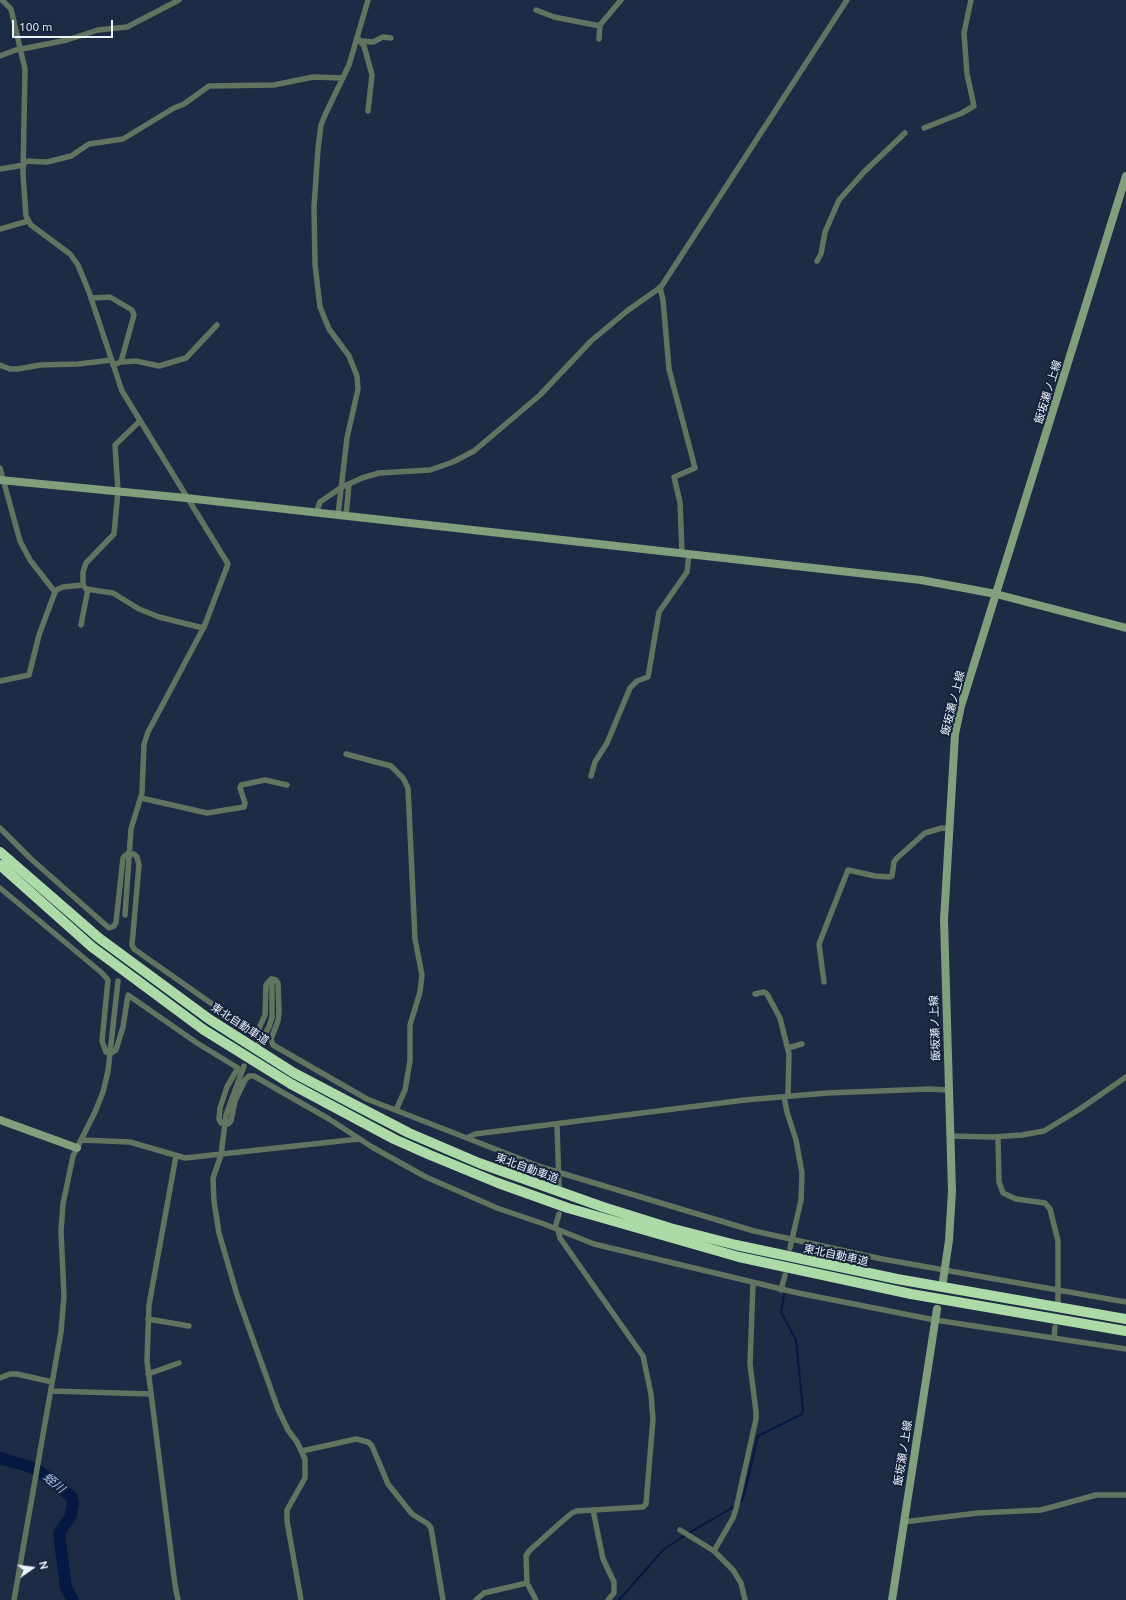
<!DOCTYPE html>
<html>
<head>
<meta charset="utf-8">
<style>
  body { margin:0 }
  #map { position:relative; width:1126px; height:1600px; overflow:hidden; background:#1d2b44; font-family:Ubuntu,sans-serif }
  canvas { display:block }
  .north { position:absolute; left:12px; top:1548px; width:40px; height:40px; -webkit-text-stroke:3px #14213a; paint-order:stroke; rotate:76deg; font-size:11px; font-weight:700; line-height:16px; text-align:center; color:#edf2fd }
  .north::after { content:''; display:block; margin:auto; width:14px; height:18px; background:#edf2fd; clip-path:polygon(50% 0,100% 100%,50% 72%,0 100%) }
  .scale { position:absolute; left:12px; top:20px; width:101px; height:18px; box-sizing:border-box; border:2px solid #edf2fd; border-top:0; padding-left:5px; font-size:12px; line-height:14px; white-space:nowrap; color:#edf2fd; -webkit-text-stroke:3px #14213a; paint-order:stroke }
</style>
</head>
<body>
<div id="map">
<canvas width="1126" height="1600"></canvas>
<div class="north">N</div>
<div class="scale">100 m</div>
</div>
<script>
const context = document.querySelector('canvas').getContext('2d');
context.lineJoin = 'round';
const shape = rows => new Path2D(rows.map(r => 'M' + r).join(''));
function stroke(path, color, width, dash) { context.strokeStyle = color; context.lineWidth = width; context.lineCap = dash ? 'butt' : 'round'; context.setLineDash(dash || []); context.stroke(path); }
function write(font, color, halo, rows, align = 'center') {
  context.font = font + ' Ubuntu,"Noto Sans JP",sans-serif'; context.lineWidth = 4; context.setLineDash([]); context.textBaseline = 'middle'; context.strokeStyle = halo; context.fillStyle = color; for (const [text, x, y, turn = 0] of rows) {
    context.save(); context.translate(x, y); context.rotate((+turn || 0) * Math.PI / 180); context.textAlign = isNaN(turn) ? turn : align; if (halo) context.strokeText(text, 0, 0); context.fillText(text, 0, 0); context.restore();
  }
}
stroke(shape([
  [739,1504,743,1499,758,1436,802,1414,803,1410,796,1340,781,1312,784,1295],
  [689,1533,735,1506],
  [619,1600,663,1550,685,1535]
]), '#041842', 2);
stroke(shape([
  [0,1458,28,1466,39,1471,72,1497,73,1503,71,1516,59,1533,66,1588,73,1600]
]), '#041842', 12);
stroke(shape([
  [2,0,11,9,25,69,23,174,26,216,31,225,70,254,78,265,89,292,122,391,228,564,204,627,148,732,144,744,142,793,131,829,125,915],
  [536,10,554,17,600,26],
  [357,37,364,46,372,75,368,111],
  [599,39,600,25,621,0],
  [361,41,373,42,383,37,391,38],
  [22,49,67,40,98,30,127,27,179,0],
  [0,56,21,48],
  [924,128,962,113,974,106,967,74,964,33,971,0],
  [24,161,47,162,71,156,89,144,123,139,174,108,184,104,209,86,274,85,313,77,343,78],
  [0,169,24,165],
  [0,229,28,221],
  [817,261,821,254,825,232,839,200,864,172,905,133],
  [660,287,663,300,669,369,695,468,674,477,680,502,682,553],
  [91,298,110,297,132,310,134,315,121,362,113,365],
  [121,362,136,361,159,366,186,358,217,325],
  [0,365,10,369,18,369,40,365,78,364,112,360],
  [140,421,115,445,118,491,114,534,86,563,83,572,83,585,86,589,113,593,139,609,159,617,203,628],
  [0,468,20,541,30,560,55,592],
  [316,513,320,502,342,487,362,478,379,473,430,470,453,462,474,451,540,395,591,341,627,311,661,287,847,0],
  [338,515,347,438,358,389,357,376,349,356,329,329,320,307,315,264,314,207,318,149,321,125,325,115,349,65,368,0],
  [346,516,349,484],
  [81,625,88,589],
  [0,681,29,675,39,635,55,592,58,589,63,587,83,585],
  [346,754,391,766,403,778,408,788,415,939,422,975,420,992,410,1025,410,1061,405,1090,396,1110],
  [591,776,595,762,607,743,630,688,637,681,648,677,659,612,687,572,689,554],
  [141,798,207,813,244,807,245,803,240,788,241,785,265,780,287,785],
  [0,828,30,858,109,928,114,926,116,922,123,858,127,854,134,854,137,857,139,865,132,945,134,949,252,1032,256,1032,259,1028,265,1015,266,985,271,979,276,980,278,983,279,1012,278,1021,271,1039,273,1045,367,1099,541,1167,754,1231,882,1259,1126,1302],
  [0,888,102,973,108,980,102,1041,106,1052,110,1054,116,1050,123,1027,128,995,197,1043,238,1068,227,1087,220,1108,219,1119,221,1123,228,1124,231,1121,235,1101,245,1080,249,1076,254,1076,329,1119,372,1147,426,1177,497,1208,544,1224,594,1244,798,1293,935,1320,1126,1349],
  [824,982,819,944,848,870,875,876,890,877,892,876,894,862,897,858,925,833,942,828,948,829],
  [755,994,764,992,767,994,780,1018,789,1054,788,1096],
  [259,1043,269,1027,272,1017,272,979],
  [788,1048,802,1044],
  [244,1066,226,1115,221,1155,213,1178,214,1201,219,1233,237,1295,278,1409,288,1430,297,1442,305,1459,305,1478,287,1510,287,1521,301,1600],
  [784,1097,787,1112,796,1140,802,1173,801,1200,790,1248],
  [557,1124,559,1186],
  [950,1136,992,1137,1022,1135,1044,1131,1080,1109,1126,1077],
  [998,1137,999,1182,1003,1193,1016,1199,1045,1203,1050,1209,1058,1241,1058,1303],
  [467,1138,475,1134,745,1100,827,1093,929,1089,948,1090],
  [81,1140,130,1142,185,1158,359,1139],
  [176,1156,149,1305,147,1361,175,1585,178,1600],
  [555,1228,559,1214],
  [781,1290,785,1275],
  [148,1319,189,1326],
  [1054,1338,1055,1327],
  [148,1374,179,1363],
  [0,1378,10,1374,17,1374,52,1382],
  [51,1391,151,1394],
  [302,1451,356,1439,368,1442,372,1446,388,1484,412,1514,428,1524,431,1528,443,1600],
  [593,1510,603,1559,614,1582,614,1593,608,1600],
  [903,1522,978,1513,1041,1510,1096,1495,1126,1495],
  [680,1530,714,1551,733,1570,741,1583,745,1600],
  [714,1551,733,1518,736,1509,756,1419,756,1412,750,1364,753,1284],
  [14,1600,61,1332,64,1296,61,1231,63,1204,73,1156,95,1112,103,1092,108,1071,118,981],
  [476,1600,484,1593,527,1583],
  [536,1600,527,1583,526,1556,529,1551,559,1524,572,1513,577,1511,643,1507,646,1504,653,1419,651,1394,643,1356,560,1238,558,1230]
]), '#627460', 5.5);
stroke(shape([
  [0,480,186,498,921,580,996,594,1126,628],
  [0,1120,77,1148],
  [943,1281,949,1240,952,1191,944,920,955,734,961,706,1126,176],
  [892,1600,937,1309]
]), '#819e7d', 8);
stroke(shape([
  [0,852,99,938,209,1019,294,1073,353,1104,409,1133,479,1163,603,1207,670,1228,736,1245,897,1279,1126,1319],
  [0,865,92,947,204,1030,291,1084,394,1139,430,1155,498,1183,568,1208,739,1257,911,1294,1126,1331]
]), '#addba7', 10);
write('11px', '#edf2fd', '#14213a', [
  ["飯坂瀬ノ上線",1048,392,-73],
  ["飯坂瀬ノ上線",953,703,-76],
  ["東北自動車道",240,1024,33],
  ["飯坂瀬ノ上線",935,1028,-92],
  ["東北自動車道",527,1168,20],
  ["東北自動車道",836,1255,12],
  ["飯坂瀬ノ上線",903,1453,-81]
]);
write('italic 12px', '#abc4f1', '#14213a', [
  ["蛭川",54,1483,39]
]);
</script>
</body>
</html>
